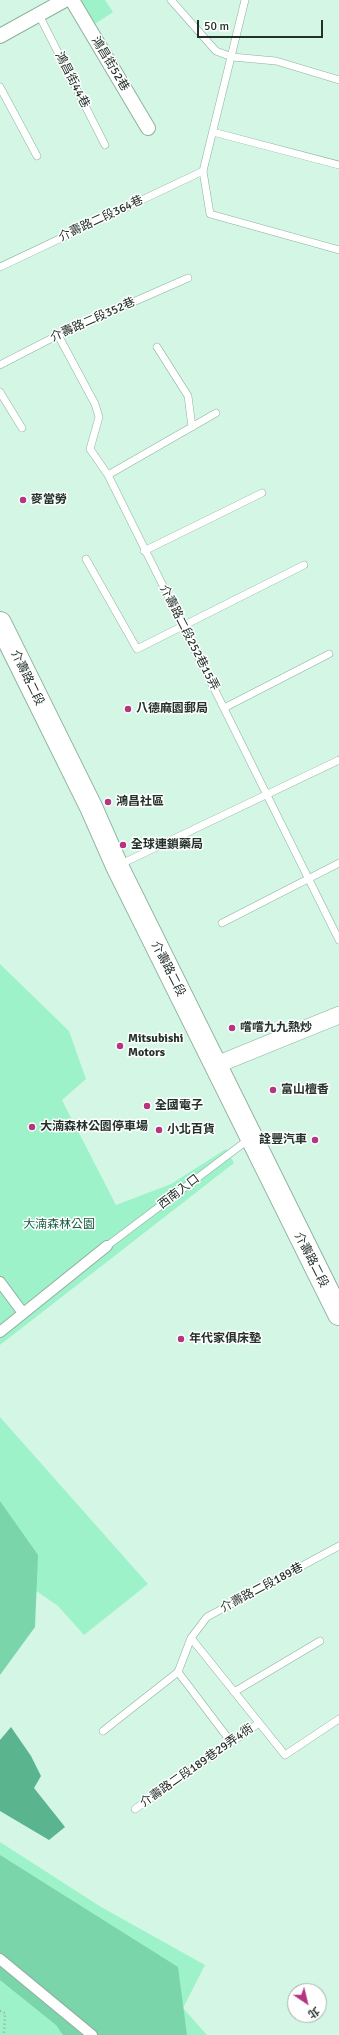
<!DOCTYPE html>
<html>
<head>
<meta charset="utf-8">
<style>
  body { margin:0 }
  #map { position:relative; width:339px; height:2035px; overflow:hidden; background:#d4f7e5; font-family:Signika,"Noto Sans TC",sans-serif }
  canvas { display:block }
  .north { position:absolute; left:287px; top:1983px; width:40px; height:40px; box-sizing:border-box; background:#fff; border:1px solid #a7adaa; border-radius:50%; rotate:145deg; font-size:11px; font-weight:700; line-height:16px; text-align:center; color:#23312a }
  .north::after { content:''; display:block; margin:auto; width:14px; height:18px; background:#b53581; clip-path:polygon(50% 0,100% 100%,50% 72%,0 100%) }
  .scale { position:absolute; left:197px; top:20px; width:126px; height:18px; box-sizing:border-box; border:2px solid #23312a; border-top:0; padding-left:5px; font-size:12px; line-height:14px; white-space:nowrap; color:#23312a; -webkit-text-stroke:3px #fff; paint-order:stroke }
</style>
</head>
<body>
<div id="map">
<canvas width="339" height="2035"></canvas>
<div class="north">北</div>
<div class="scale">50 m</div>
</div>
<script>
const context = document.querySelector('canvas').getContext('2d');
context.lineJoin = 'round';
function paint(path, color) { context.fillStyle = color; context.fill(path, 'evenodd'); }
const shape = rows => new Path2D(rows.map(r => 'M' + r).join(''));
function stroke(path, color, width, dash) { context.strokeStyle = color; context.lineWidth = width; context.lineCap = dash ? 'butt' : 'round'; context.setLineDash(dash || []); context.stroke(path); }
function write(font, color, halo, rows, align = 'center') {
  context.font = font + ' Signika,"Noto Sans TC",sans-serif'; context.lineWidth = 3; context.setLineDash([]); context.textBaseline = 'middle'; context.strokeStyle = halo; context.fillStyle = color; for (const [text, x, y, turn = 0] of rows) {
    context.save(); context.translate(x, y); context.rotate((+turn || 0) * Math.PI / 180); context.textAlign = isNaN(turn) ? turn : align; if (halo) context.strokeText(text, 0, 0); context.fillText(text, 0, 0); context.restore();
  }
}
paint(shape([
  [74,0,105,0,113,12,92,26],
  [0,964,69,1031,86,1079,62,1100,116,1205,171,1184,226,1149,234,1163,0,1345],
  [0,1417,148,1584,84,1635,58,1606,32,1588,0,1628],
  [0,1842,101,1907,205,1965,183,2008,207,2035,0,2035]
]), '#9ef2ca');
paint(shape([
  [0,1501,38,1555,35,1627,0,1675],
  [0,1855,178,1967,187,2035,63,2035,56,2025,0,1980]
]), '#7ad5ab');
paint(shape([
  [11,1727,31,1756,41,1776,34,1788,65,1827,49,1840,0,1811,0,1740]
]), '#5ab48d');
const service = shape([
  [171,0,216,51,232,57,276,61,339,80],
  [245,0,203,171,210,214,339,250],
  [39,15,105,145],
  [0,87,37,156],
  [213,132,339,165],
  [0,267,203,171],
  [58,335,95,404,99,417,90,449,108,475,339,940],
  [157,347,188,396,192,427],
  [0,365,58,335,188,278],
  [0,392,22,428],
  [108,475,216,413],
  [144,551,262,493],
  [86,559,137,649,304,565],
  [224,708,329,654],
  [119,865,339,760],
  [222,923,339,863],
  [107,1246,249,1139],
  [191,1638,285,1755,339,1719],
  [234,1692,320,1641],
  [103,1731,178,1672],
  [231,1742,178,1672,191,1638,207,1617,339,1546],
  [135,1809,259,1723]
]);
const pedestrian = shape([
  [0,1282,23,1313],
  [0,1332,107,1246],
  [0,1959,92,2035]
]);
const minor = shape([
  [72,0,148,128],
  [0,36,65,0]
]);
const tertiary = shape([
  [216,1065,339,1015]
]);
const primary = shape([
  [0,623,91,807,117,866,339,1314]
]);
stroke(service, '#8eb09f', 8);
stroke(pedestrian, '#8eb09f', 12);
stroke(minor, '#8eb09f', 16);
stroke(tertiary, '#8eb09f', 18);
stroke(primary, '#8eb09f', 24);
stroke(shape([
  [0,2011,5,2013,4,2035]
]), '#94afa1', 2.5, [1, 3]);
stroke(service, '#fff', 7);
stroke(pedestrian, '#fff', 10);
stroke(minor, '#fff', 14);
stroke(tertiary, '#fff', 17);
stroke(primary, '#fff', 22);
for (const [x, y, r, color] of [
  [23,500,4,"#b53581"],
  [128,709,4,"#b53581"],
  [108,802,4,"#b53581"],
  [123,845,4,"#b53581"],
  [232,1028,4,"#b53581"],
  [120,1046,4,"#b53581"],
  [273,1090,4,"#b53581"],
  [147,1106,4,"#b53581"],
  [32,1127,4,"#b53581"],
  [159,1130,4,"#b53581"],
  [315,1140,4,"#b53581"],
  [181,1339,4,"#b53581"]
]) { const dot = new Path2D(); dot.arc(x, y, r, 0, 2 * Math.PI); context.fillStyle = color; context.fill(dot); stroke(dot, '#fff', 1.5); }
write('12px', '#23312a', '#fff', [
  ["鴻昌街52巷",110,64,59],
  ["鴻昌街44巷",72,80,63],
  ["介壽路二段364巷",101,219,-25],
  ["介壽路二段352巷",93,320,-24],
  ["介壽路二段252巷15弄",189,638,63],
  ["介壽路二段",27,678,64],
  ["介壽路二段",168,969,63],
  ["西南入口",179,1192,-37],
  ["介壽路二段",311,1260,63],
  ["介壽路二段189巷",262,1588,-28],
  ["介壽路二段189巷29弄4衖",197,1766,-35]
]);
write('bold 12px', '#23312a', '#fff', [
  ["麥當勞",31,500],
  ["八德麻園郵局",136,709],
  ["鴻昌社區",116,802],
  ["全球連鎖藥局",131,845],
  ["嚐嚐九九熱炒",240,1028],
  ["Mitsubishi",128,1039],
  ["Motors",128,1053],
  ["富山檀香",281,1090],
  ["全國電子",155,1106],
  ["大湳森林公園停車場",40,1127],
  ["小北百貨",167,1130],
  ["詮豐汽車",307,1140,"right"],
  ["年代家俱床墊",189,1339]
], 'left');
write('12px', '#145a40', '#fff', [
  ["大湳森林公園",59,1225]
]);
</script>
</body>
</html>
